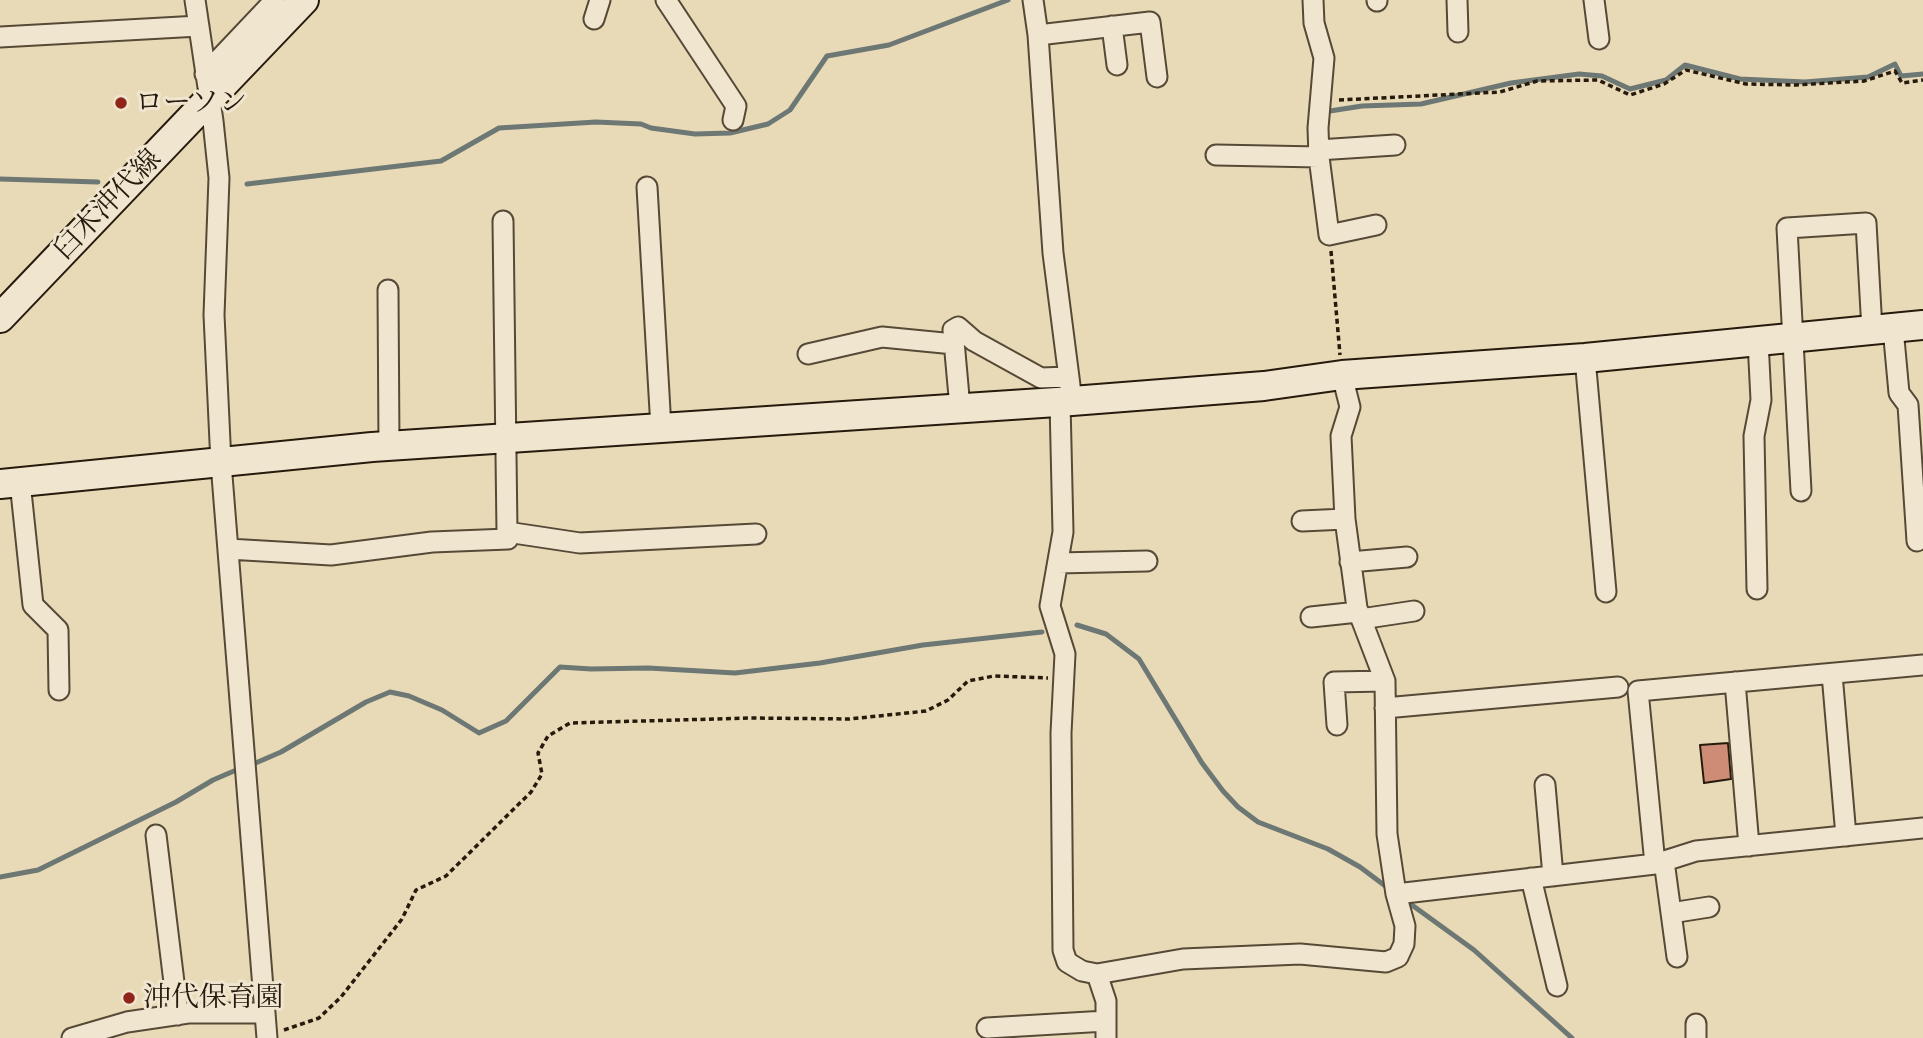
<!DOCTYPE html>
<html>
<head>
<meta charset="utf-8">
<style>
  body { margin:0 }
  canvas { display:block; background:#e8d9b7 }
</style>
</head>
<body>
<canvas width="1923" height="1038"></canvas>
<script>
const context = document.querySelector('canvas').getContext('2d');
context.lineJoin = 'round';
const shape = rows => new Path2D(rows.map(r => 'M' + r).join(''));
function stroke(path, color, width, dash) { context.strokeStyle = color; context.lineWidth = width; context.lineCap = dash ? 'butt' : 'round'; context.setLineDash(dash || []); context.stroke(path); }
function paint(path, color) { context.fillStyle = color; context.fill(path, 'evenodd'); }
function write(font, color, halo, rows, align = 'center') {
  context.font = font + ' "EB Garamond","Noto Serif JP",serif'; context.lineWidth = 6; context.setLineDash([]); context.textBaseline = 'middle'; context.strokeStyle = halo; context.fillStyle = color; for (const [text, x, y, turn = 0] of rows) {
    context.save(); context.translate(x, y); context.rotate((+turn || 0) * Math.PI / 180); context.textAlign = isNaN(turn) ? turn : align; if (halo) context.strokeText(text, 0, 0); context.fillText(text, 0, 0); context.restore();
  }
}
stroke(shape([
  [1325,109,1330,111,1362,106,1421,104,1511,83,1579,74,1602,76,1630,89,1666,80,1685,65,1740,79,1805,82,1868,77,1895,64,1901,76,1923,74],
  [0,179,98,182],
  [247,184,441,161,499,128,596,122,641,124,651,128,695,134,730,133,768,124,790,110,827,56,889,45,1008,0],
  [1077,625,1106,634,1139,659,1202,763,1223,791,1238,807,1258,822,1328,849,1360,867,1388,888],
  [251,765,281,752,366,702,390,692,409,696,442,710,479,733,506,721,560,667,591,669,648,668,735,673,820,663,923,645,1042,632],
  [0,877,38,870,176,802,213,780,241,768],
  [1405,900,1474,950,1572,1038]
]), '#6d7874', 5);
const building = shape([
  [1728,743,1731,779,1704,783,1700,745,1728,743]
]);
paint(building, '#ce8c76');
stroke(building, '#261a0c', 2);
const street = shape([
  [195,0,213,121,219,178,214,315,221,463,267,1038],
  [666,0,736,106,733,120],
  [1033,0,1038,35,1053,253,1072,401],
  [1377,0,1377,1],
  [1457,0,1458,32],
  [1594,0,1599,39],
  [594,19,600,0],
  [1112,26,1117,65],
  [1038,35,1150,22,1157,77],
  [0,37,199,26],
  [205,74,275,0],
  [1318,150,1395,145],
  [1216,155,1319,157,1318,128,1324,58,1314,23,1313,0],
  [1319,157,1329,235,1376,225],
  [647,187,661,428],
  [503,221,507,532,580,543,756,534],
  [388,290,389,446],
  [1893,328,1899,393,1908,405,1917,541],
  [808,354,882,337,954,344],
  [1585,358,1606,592],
  [1060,402,1063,532,1050,606,1065,654,1061,733,1063,950,1067,962,1082,971,1097,974],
  [960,408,953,330,958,327,974,341,1041,378,1069,377],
  [20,482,33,605,58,630,59,690],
  [1801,491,1787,228,1866,223,1872,330],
  [1302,521,1345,519],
  [228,549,331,555,432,542,508,539,507,532],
  [1350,562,1407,557],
  [1058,563,1147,561],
  [1757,589,1754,436,1761,400,1758,341],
  [1311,617,1358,612],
  [1361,619,1414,611],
  [1832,674,1846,836],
  [1735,682,1749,846],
  [1385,708,1618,687],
  [1337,725,1334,682,1385,681],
  [1545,785,1553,876],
  [156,835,178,1015],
  [1664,861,1677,957],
  [1655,864,1638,691,1923,665],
  [1531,878,1557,986],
  [1396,894,1655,864,1696,851,1923,828],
  [1671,913,1709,907],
  [1696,1024,1696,1038],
  [987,1028,1106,1021],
  [72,1038,127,1022,188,1013,265,1013],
  [1106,1038,1106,1001,1097,974,1183,959,1300,954,1386,962,1398,957,1404,944,1405,926,1396,894,1387,834,1385,681,1357,608,1345,519,1341,436,1350,407,1342,375]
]);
const secondary = shape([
  [0,318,304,0],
  [0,484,372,447,1072,401,1264,386,1342,375,1585,358,1923,325]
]);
stroke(street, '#564a37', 23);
stroke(secondary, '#261a0c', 32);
stroke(shape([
  [1339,100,1500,92,1537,81,1598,80,1630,95,1664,84,1686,70,1746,84,1796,85,1864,81,1895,71,1902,83,1923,80],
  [1331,251,1340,355],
  [284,1030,319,1018,341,997,402,919,416,890,446,876,531,792,542,774,538,753,548,736,570,723,750,718,849,719,926,711,948,700,968,681,994,676,1048,678]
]), '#261a0c', 3.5, [5, 3.5]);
stroke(street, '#f0e6d0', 19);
stroke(secondary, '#f0e6d0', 28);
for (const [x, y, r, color] of [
  [121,103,7,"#8f2418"],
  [129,998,7,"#8f2418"]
]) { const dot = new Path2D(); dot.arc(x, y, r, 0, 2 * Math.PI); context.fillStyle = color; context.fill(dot); stroke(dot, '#f0e6d0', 2.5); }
write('28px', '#261a0c', '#f0e6d0', [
  ["ローソン",135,103],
  ["沖代保育園",143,998]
], 'left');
write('28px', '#261a0c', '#f0e6d0', [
  ["臼木沖代線",108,205,-46]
]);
</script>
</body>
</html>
